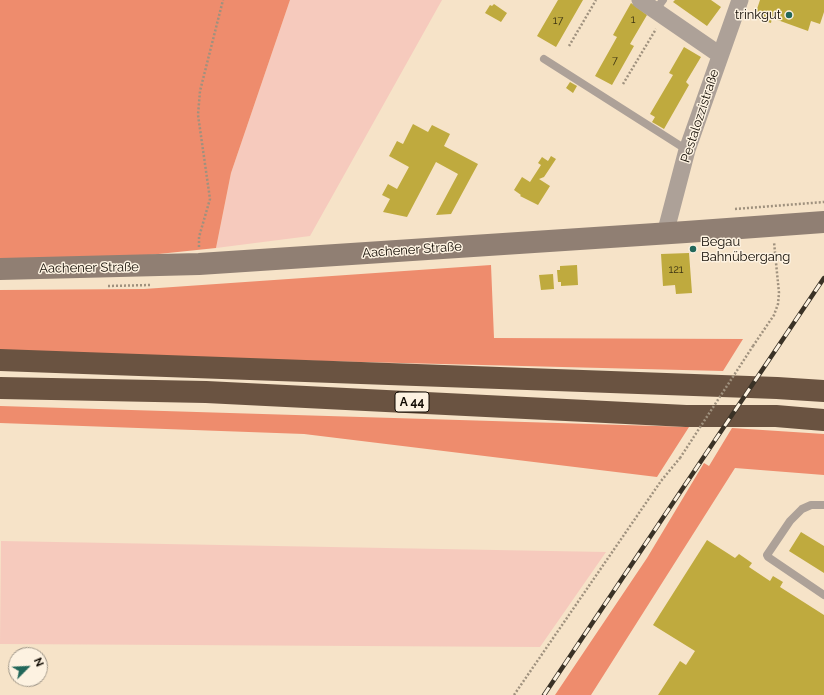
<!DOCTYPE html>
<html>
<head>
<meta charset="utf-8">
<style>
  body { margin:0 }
  #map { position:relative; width:824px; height:695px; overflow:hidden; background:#f6e3c8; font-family:Raleway,sans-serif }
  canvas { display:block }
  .north { position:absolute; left:8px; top:647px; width:40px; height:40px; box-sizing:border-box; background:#fdf2e1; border:1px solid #9f9688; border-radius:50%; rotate:66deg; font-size:11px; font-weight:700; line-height:16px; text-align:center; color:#110b03 }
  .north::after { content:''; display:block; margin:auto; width:14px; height:18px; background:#22675a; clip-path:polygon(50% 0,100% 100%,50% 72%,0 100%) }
</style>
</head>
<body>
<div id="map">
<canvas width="824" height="695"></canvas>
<div class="north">N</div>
</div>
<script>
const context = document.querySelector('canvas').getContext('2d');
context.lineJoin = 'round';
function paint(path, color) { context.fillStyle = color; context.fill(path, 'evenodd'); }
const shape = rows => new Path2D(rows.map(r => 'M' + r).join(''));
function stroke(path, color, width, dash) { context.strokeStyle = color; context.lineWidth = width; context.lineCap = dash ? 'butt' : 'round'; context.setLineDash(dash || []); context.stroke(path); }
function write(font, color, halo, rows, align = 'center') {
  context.font = font + ' Raleway,sans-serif'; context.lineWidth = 3; context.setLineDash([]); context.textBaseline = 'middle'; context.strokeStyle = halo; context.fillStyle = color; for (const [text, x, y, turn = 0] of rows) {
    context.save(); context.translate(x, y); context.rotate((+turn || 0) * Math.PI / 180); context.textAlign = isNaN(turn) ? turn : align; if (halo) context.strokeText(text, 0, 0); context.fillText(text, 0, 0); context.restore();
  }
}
paint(shape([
  [290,0,442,0,310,236,216,248,231,173],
  [1,541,606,552,540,647,0,644]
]), '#f6cabd');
paint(shape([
  [0,0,290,0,231,173,216,248,120,258,0,262],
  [491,265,494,338,743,339,723,371,0,353,0,290,144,289],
  [0,406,689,427,657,477,304,434,0,423],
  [732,428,824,434,824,475,735,468,591,695,555,695,647,558,704,463,709,466]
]), '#ee8c6d');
paint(shape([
  [558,0,583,0,556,47,537,36],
  [675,0,711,0,721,7,707,26,673,2],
  [760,0,824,0,824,12,820,24,811,21,808,31,772,18,771,23,754,18],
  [631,3,647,15,630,44,634,46,612,85,595,76,617,37,613,35],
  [494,4,507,13,501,22,485,13,490,5,492,6],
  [684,47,701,57,686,82,689,85,664,129,652,122,655,117,650,114,673,75,669,73],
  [570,82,577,86,573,93,566,88],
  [413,124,428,132,432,125,450,134,444,146,478,164,451,214,436,215,458,174,436,162,407,217,383,212,390,199,382,195,388,184,397,189,409,167,389,156,397,141,403,144],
  [551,156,556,159,544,177,539,179,550,186,538,205,520,196,521,195,514,190,522,177,530,182,541,165,538,163,542,157,548,161],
  [689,253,692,293,676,294,675,285,663,286,661,254],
  [577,265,578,285,561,286,561,282,558,282,557,270,560,270,560,266],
  [553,274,554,289,541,290,539,275],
  [801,532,824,546,824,573,789,551],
  [707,540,735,558,739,554,752,563,749,567,770,581,773,576,783,582,780,587,824,615,824,695,658,695,680,661,686,665,695,651,653,625]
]), '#bfaa3e');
stroke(shape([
  [569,46,596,0],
  [623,84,656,29],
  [735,209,824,202],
  [199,247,199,237,210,199,198,115,200,91,223,0],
  [108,286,151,285],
  [753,346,774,315,778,304,779,293,774,242],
  [514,695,661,481,680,458]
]), '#9f917e', 2.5, [2, 2]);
stroke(shape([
  [655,11,663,0],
  [544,59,687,150],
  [824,505,811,505,802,509,790,521,767,555,768,557,824,595]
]), '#ada198', 8);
stroke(shape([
  [640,0,720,55],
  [665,234,687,150,740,0]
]), '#ada198', 17);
stroke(shape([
  [0,269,199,264,686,232,824,222]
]), '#907f73', 22);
stroke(shape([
  [0,360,777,388,824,391],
  [0,388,206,392,686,416,776,416,824,420]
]), '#6a5341', 22);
const rail = shape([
  [544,695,824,278]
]);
stroke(rail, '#3a3226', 4.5);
stroke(rail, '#fdf2e1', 3, [9]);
stroke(shape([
  [680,458,753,346]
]), '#9f917e', 2.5, [2, 2]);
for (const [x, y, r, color] of [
  [789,15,4,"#22675a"],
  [693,249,4,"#22675a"]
]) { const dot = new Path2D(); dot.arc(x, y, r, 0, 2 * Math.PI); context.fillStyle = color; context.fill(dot); stroke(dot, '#fdf2e1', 1.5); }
write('11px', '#3c3312', null, [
  ["1",633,20],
  ["17",558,21],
  ["7",615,61],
  ["121",676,270]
]);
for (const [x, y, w] of [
  [412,402,34]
]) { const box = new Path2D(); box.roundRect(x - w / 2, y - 10, w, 20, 3); context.fillStyle = '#fdf2e1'; context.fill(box); stroke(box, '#110b03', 1); }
write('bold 12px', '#110b03', null, [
  ["A 44",412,402]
]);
write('13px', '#110b03', '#fdf2e1', [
  ["trinkgut",781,15],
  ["Begau",701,242,"left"],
  ["Bahnübergang",701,257,"left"]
], 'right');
write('13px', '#110b03', '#fdf2e1', [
  ["Pestalozzistraße",700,116,-72],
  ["Aachener Straße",412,250,-4],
  ["Aachener Straße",89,268,-1]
]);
</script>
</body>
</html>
